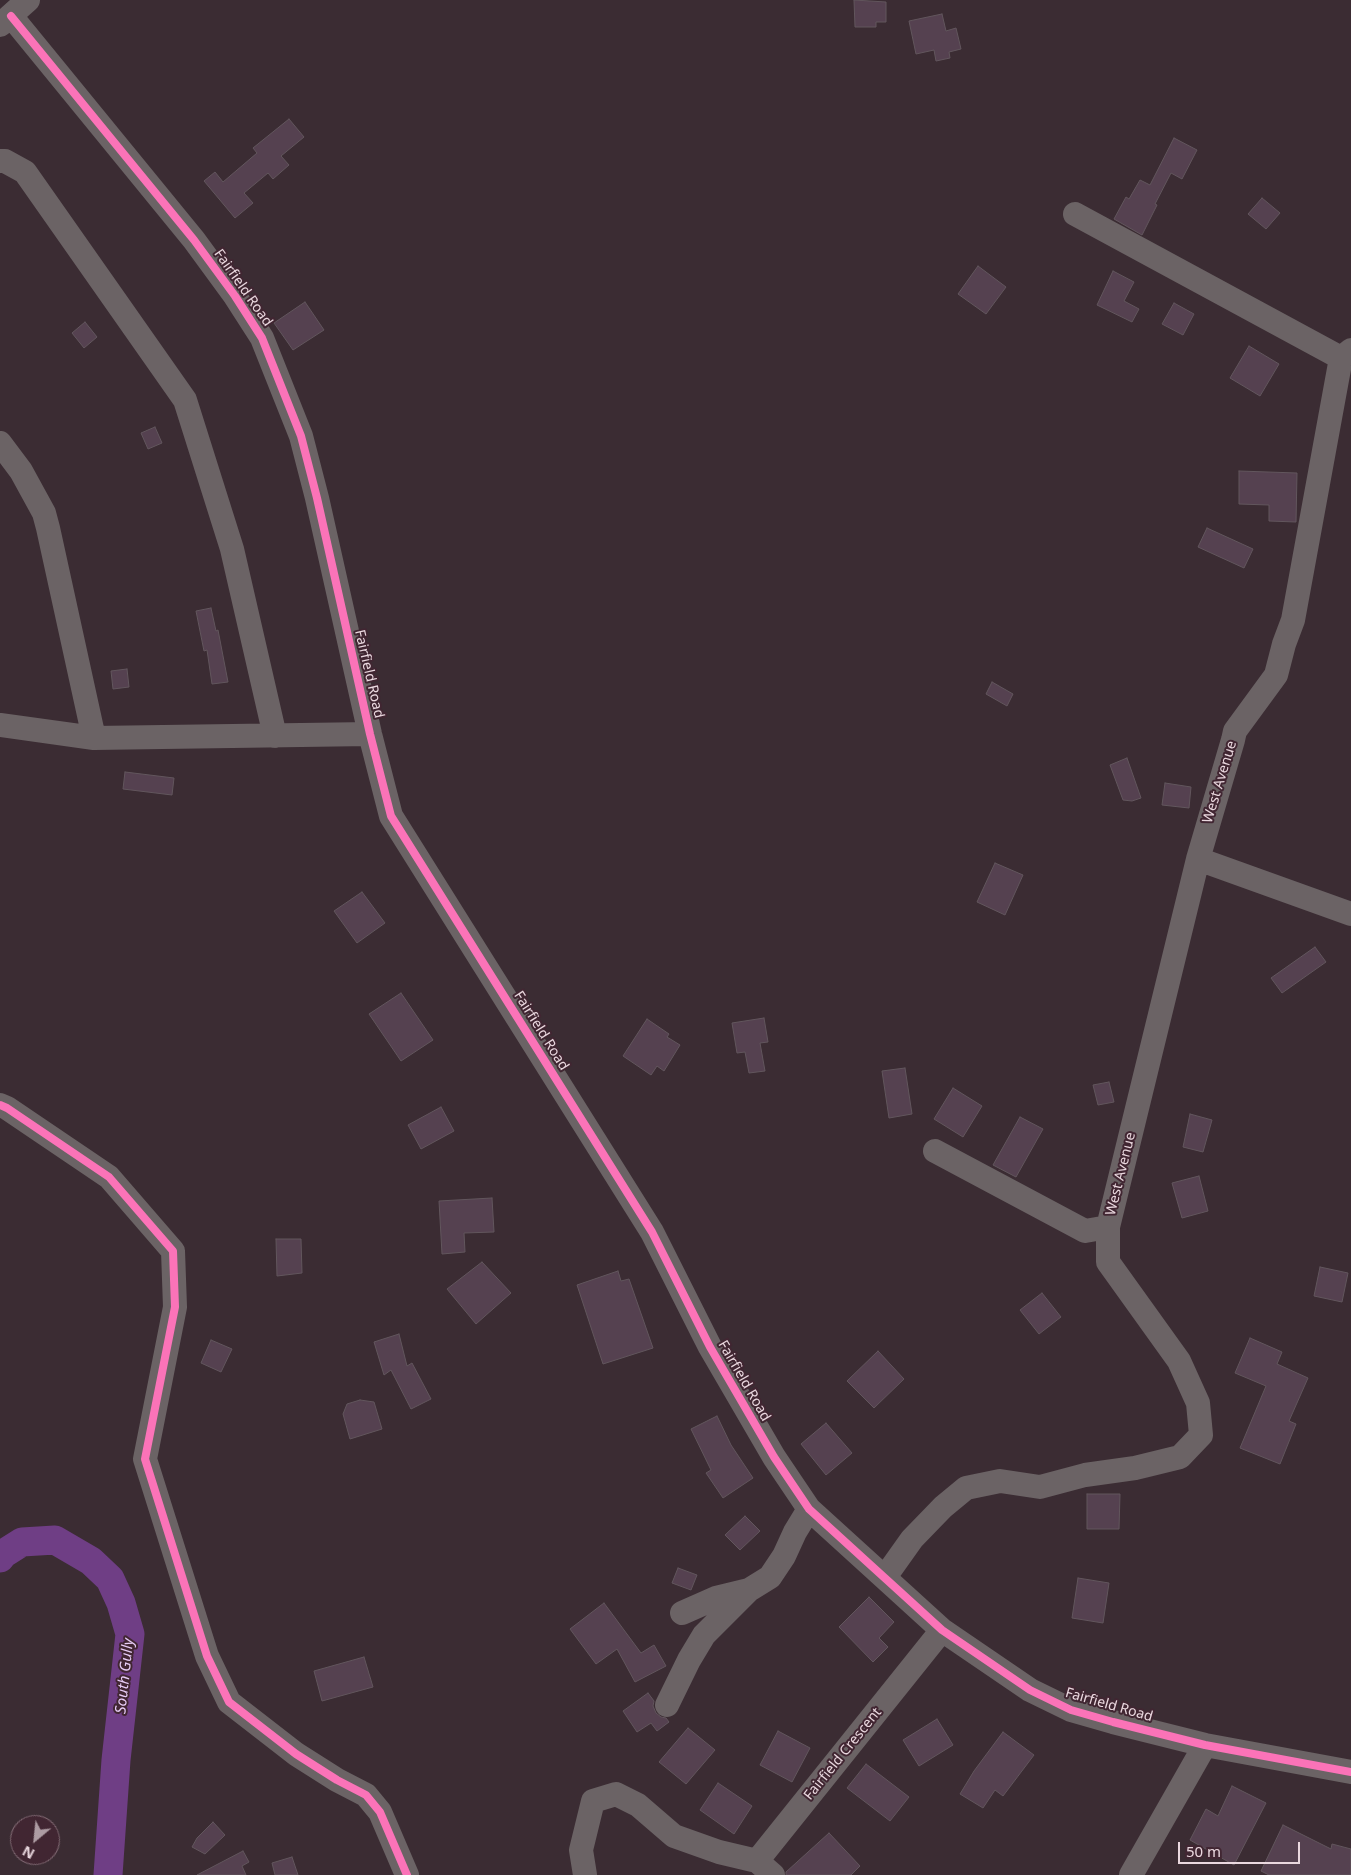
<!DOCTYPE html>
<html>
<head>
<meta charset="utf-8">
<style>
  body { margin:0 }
  #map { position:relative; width:1351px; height:1875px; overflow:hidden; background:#3b2c33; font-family:"Noto Sans",sans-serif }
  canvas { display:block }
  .north { position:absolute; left:10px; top:1815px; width:50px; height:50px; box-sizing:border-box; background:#412632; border:1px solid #856d77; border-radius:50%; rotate:208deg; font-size:14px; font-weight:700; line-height:20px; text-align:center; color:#ead8df }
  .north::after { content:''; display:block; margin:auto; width:18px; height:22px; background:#ad9ca3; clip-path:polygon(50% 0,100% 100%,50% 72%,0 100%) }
  .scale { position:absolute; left:1178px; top:1842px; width:122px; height:22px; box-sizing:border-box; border:2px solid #ead8df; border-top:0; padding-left:6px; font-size:15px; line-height:18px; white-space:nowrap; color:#ead8df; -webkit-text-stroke:4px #412632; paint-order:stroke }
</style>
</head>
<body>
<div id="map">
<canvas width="1351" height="1875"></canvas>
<div class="north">N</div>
<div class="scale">50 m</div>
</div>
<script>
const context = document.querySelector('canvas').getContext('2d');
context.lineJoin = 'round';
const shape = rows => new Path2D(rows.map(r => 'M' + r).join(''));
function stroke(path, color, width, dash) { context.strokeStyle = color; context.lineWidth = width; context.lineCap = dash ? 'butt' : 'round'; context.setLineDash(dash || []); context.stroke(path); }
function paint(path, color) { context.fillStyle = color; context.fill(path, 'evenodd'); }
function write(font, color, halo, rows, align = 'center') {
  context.font = font + ' "Noto Sans",sans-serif'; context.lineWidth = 4; context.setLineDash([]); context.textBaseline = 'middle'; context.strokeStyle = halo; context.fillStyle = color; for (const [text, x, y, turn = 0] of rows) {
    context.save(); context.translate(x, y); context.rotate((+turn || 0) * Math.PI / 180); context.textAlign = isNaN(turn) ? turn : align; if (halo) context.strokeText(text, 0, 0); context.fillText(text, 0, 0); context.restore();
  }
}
stroke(shape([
  [0,1558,3,1554,22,1542,55,1540,91,1561,110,1579,121,1603,130,1634,116,1760,108,1875]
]), '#6f3e85', 29);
const building = shape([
  [854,0,886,2,886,22,876,22,876,27,855,27,854,0],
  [942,14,946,31,956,28,961,49,949,52,950,58,936,61,934,50,916,54,909,21,942,14],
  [289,119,304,137,281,156,289,165,273,179,268,173,244,193,253,203,235,218,204,181,215,172,223,182,257,153,253,148,289,119],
  [1174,138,1197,150,1182,179,1171,173,1155,204,1157,205,1142,235,1114,219,1126,197,1129,199,1140,180,1150,185,1174,138],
  [1262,198,1280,213,1266,229,1248,214,1262,198],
  [978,266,1006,287,986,314,958,294,978,266],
  [1113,271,1134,282,1124,301,1139,309,1132,322,1097,305,1113,271],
  [305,302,324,330,293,350,274,323,305,302],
  [1174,303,1194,314,1183,335,1162,324,1174,303],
  [85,322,97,337,84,348,72,333,85,322],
  [1249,346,1279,364,1260,396,1230,378,1249,346],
  [155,427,162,443,148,449,141,433,155,427],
  [1239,471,1297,473,1296,522,1269,521,1269,505,1239,504,1239,471],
  [1207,528,1253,549,1244,568,1198,547,1207,528],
  [211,608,216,631,218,630,228,682,212,684,207,650,204,651,196,611,211,608],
  [127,669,129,687,113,689,111,671,127,669],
  [992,682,1013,694,1007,706,986,694,992,682],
  [1127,758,1141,798,1132,801,1123,800,1110,765,1127,758],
  [125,772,174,778,172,795,123,789,125,772],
  [1165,783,1191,787,1189,808,1162,805,1165,783],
  [995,863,1023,875,1005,915,977,902,995,863],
  [362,892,385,923,357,943,334,911,362,892],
  [1315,947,1326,962,1282,993,1271,978,1315,947],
  [401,993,433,1040,401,1061,369,1014,401,993],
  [764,1018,768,1042,760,1043,765,1071,749,1073,745,1052,737,1053,732,1023,764,1018],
  [647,1019,669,1034,667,1037,680,1045,664,1071,657,1066,651,1075,623,1056,647,1019],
  [905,1068,912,1114,889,1118,882,1071,905,1068],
  [1109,1082,1114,1102,1098,1105,1093,1085,1109,1082],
  [953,1088,982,1106,963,1137,934,1119,953,1088],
  [441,1107,454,1131,421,1149,408,1125,441,1107],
  [1190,1114,1212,1120,1203,1152,1183,1147,1190,1114],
  [1020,1117,1043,1129,1016,1177,993,1165,1020,1117],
  [1199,1176,1208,1211,1182,1218,1172,1183,1199,1176],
  [492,1198,494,1232,464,1233,465,1252,442,1254,439,1201,492,1198],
  [276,1239,301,1239,302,1273,277,1276,276,1239],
  [482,1262,511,1293,476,1324,447,1289,482,1262],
  [1320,1267,1348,1273,1342,1302,1314,1296,1320,1267],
  [618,1271,621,1281,629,1279,653,1348,603,1364,577,1285,618,1271],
  [1042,1293,1061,1317,1039,1334,1020,1310,1042,1293],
  [399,1334,407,1366,412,1363,431,1399,411,1409,391,1370,384,1375,374,1342,399,1334],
  [1250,1338,1282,1352,1277,1364,1308,1378,1289,1421,1296,1424,1280,1464,1240,1448,1266,1386,1235,1373,1250,1338],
  [211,1340,232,1349,221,1372,201,1363,211,1340],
  [878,1351,904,1379,874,1408,847,1381,878,1351],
  [360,1400,374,1402,382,1429,350,1439,343,1414,347,1404,360,1400],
  [717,1416,731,1445,753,1478,723,1498,706,1473,711,1470,691,1429,717,1416],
  [826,1423,852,1453,826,1475,801,1444,826,1423],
  [1087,1494,1120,1494,1119,1529,1087,1529,1087,1494],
  [745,1516,760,1531,740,1550,725,1535,745,1516],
  [678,1568,697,1575,691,1590,672,1583,678,1568],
  [1078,1578,1109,1583,1103,1623,1072,1618,1078,1578],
  [869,1597,894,1622,879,1638,888,1647,873,1662,839,1627,869,1597],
  [604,1603,641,1653,654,1645,666,1666,635,1682,617,1649,596,1664,570,1629,604,1603],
  [364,1657,373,1687,322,1701,314,1671,364,1657],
  [648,1693,654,1701,653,1706,656,1713,661,1717,666,1718,669,1722,657,1731,651,1723,637,1732,623,1711,648,1693],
  [937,1719,953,1745,919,1766,903,1740,937,1719],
  [688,1728,715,1750,686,1784,659,1762,688,1728],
  [778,1731,810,1748,792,1782,760,1765,778,1731],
  [1003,1732,1034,1755,1003,1796,995,1790,983,1808,960,1794,974,1771,1003,1732],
  [866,1764,909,1797,890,1821,847,1788,866,1764],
  [718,1783,752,1806,734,1834,700,1810,718,1783],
  [1232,1786,1266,1803,1234,1865,1190,1840,1206,1809,1218,1816,1232,1786],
  [213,1822,225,1835,205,1854,192,1847,197,1838,213,1822],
  [1283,1825,1331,1849,1332,1844,1351,1849,1351,1875,1269,1875,1261,1871,1283,1825],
  [829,1833,860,1866,851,1875,786,1875,786,1872,829,1833],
  [243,1851,249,1862,242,1866,246,1875,197,1875,243,1851],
  [292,1857,298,1875,275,1875,272,1863,292,1857]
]);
paint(building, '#554150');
stroke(building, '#62565d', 1);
stroke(shape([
  [11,16,194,240,235,296,262,338,301,436,317,498,370,734,391,816,652,1232,710,1347,774,1457,809,1509,942,1630,1030,1690,1071,1710,1113,1722,1205,1745,1351,1772],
  [0,25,28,0],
  [0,161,5,161,25,172,185,400,232,549,275,736],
  [1075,214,1341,358],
  [0,443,21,471,44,513,48,528,94,738],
  [0,725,94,738,370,734],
  [1198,859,1351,914],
  [0,1105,7,1108,109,1177,173,1251,175,1307,145,1459,207,1656,229,1702,296,1754,337,1780,366,1795,380,1812,407,1875],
  [935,1151,1085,1231,1108,1227],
  [885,1577,912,1539,943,1507,966,1488,1000,1481,1040,1487,1085,1475,1135,1468,1180,1457,1201,1435,1198,1403,1179,1361,1108,1262,1108,1227,1198,859,1233,740,1235,731,1276,675,1284,644,1293,620,1341,358,1351,350],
  [682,1613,716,1598,749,1590],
  [667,1705,689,1660,704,1635,749,1590,770,1577,784,1556,795,1532,809,1509],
  [585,1875,581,1850,593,1801,616,1794,638,1805,674,1836,719,1852,757,1861],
  [773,1875,757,1861,942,1630],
  [1131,1875,1205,1745]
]), '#6b6365', 24);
stroke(shape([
  [11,16,194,240,235,296,262,338,301,436,317,498,370,734,391,816,652,1232,710,1347,774,1457,809,1509,942,1630,1030,1690,1071,1710,1113,1722,1205,1745,1351,1772],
  [0,1105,7,1108,109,1177,173,1251,175,1307,145,1459,207,1656,229,1702,296,1754,337,1780,366,1795,380,1812,407,1875]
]), '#fb73b8', 8);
write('14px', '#ead8df', '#412632', [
  ["Fairfield Road",243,288,55],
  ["Fairfield Road",369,674,77],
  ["West Avenue",1220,782,-73],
  ["Fairfield Road",541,1031,58],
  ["West Avenue",1121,1174,-76],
  ["Fairfield Road",744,1381,60],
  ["Fairfield Road",1109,1705,16],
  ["Fairfield Crescent",843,1754,-51]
]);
write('italic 15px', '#e7ccf6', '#412632', [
  ["South Gully",125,1676,-84]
]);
</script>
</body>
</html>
